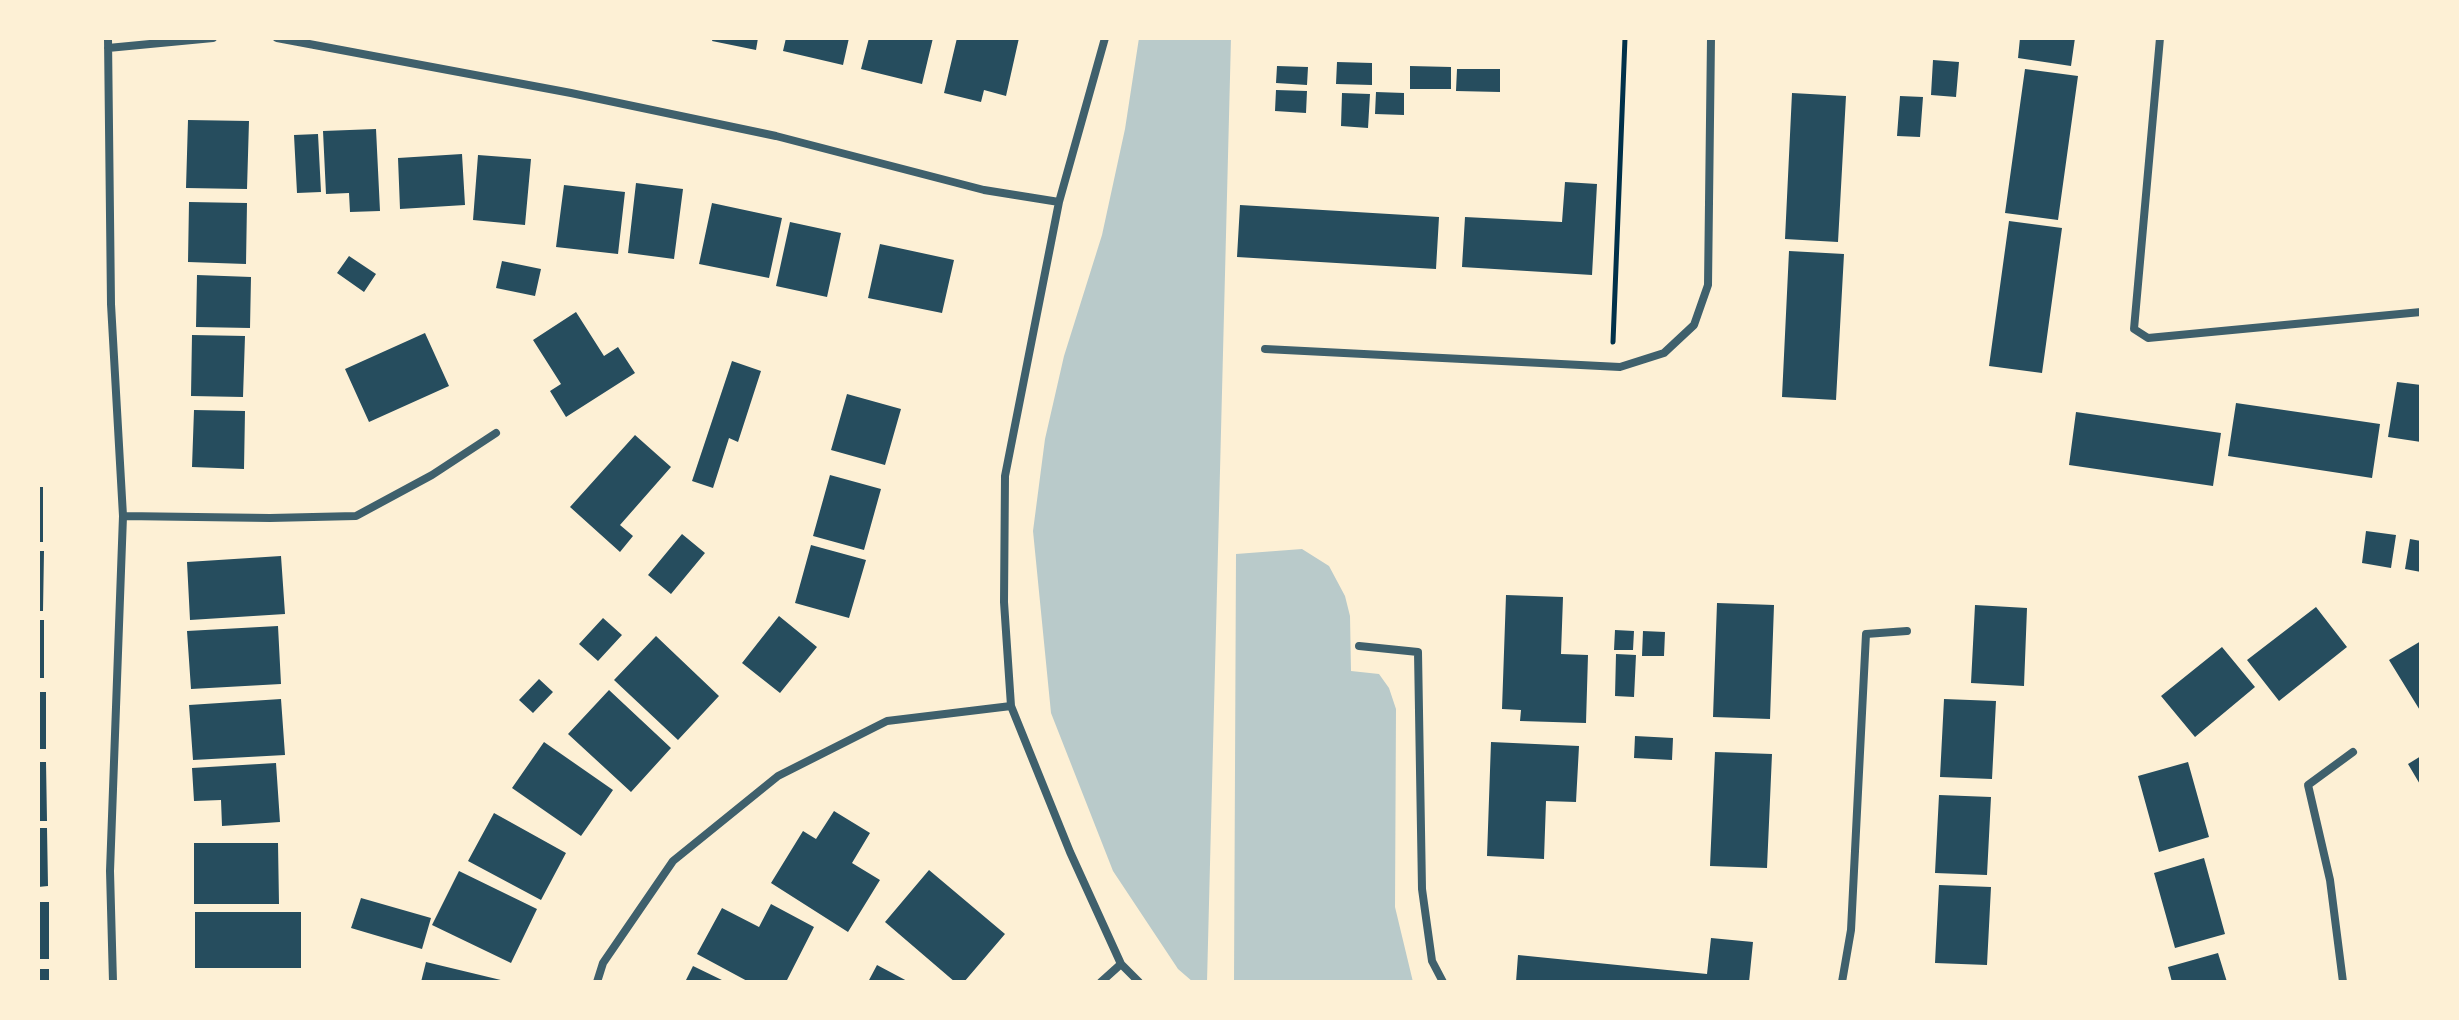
<!DOCTYPE html>
<html>
<head>
<meta charset="utf-8">
<style>
  body { margin:0 }
  #map { position:relative; width:2459px; height:1020px; overflow:hidden; background:#fdf0d5; font-family:Poppins,sans-serif }
  canvas { display:block }
  .frame { position:absolute; inset:0; border:40px solid #fdf0d5; pointer-events:none }
</style>
</head>
<body>
<div id="map">
<canvas width="2459" height="1020"></canvas>
<div class="frame"></div>
</div>
<script>
const context = document.querySelector('canvas').getContext('2d');
context.lineJoin = 'round';
function paint(path, color) { context.fillStyle = color; context.fill(path, 'evenodd'); }
const shape = rows => new Path2D(rows.map(r => 'M' + r).join(''));
function stroke(path, color, width, dash) { context.strokeStyle = color; context.lineWidth = width; context.lineCap = dash ? 'butt' : 'round'; context.setLineDash(dash || []); context.stroke(path); }
paint(shape([
  [1139,38,1231,38,1207,982,1193,982,1178,969,1113,871,1051,713,1033,531,1045,439,1064,356,1102,235,1125,129],
  [1302,549,1329,566,1345,596,1350,616,1351,671,1379,674,1389,688,1396,709,1395,907,1413,982,1234,982,1236,554]
]), '#b9caca');
paint(shape([
  [713,38,758,38,756,50,712,41],
  [786,38,849,38,843,65,783,51],
  [869,38,933,38,922,84,861,69],
  [957,38,1019,38,1006,96,984,90,981,102,944,93],
  [2020,38,2075,38,2071,66,2018,58],
  [1933,60,1959,62,1956,97,1931,95],
  [1337,62,1372,63,1372,85,1336,84],
  [1277,66,1308,67,1307,85,1276,83],
  [1410,66,1451,67,1451,89,1410,89],
  [1457,69,1500,69,1500,92,1456,91],
  [2025,69,2078,76,2058,220,2005,213],
  [1276,90,1307,91,1306,113,1275,111],
  [1376,92,1404,93,1404,115,1375,114],
  [1342,93,1370,94,1368,128,1341,126],
  [1792,93,1846,96,1838,242,1785,239],
  [1900,96,1923,97,1920,137,1897,136],
  [188,120,249,121,247,189,186,188],
  [376,129,380,211,350,212,349,193,326,194,323,131],
  [318,134,321,192,297,193,294,135],
  [462,154,465,205,400,209,398,158],
  [478,155,531,159,525,225,473,220],
  [1565,182,1597,184,1592,275,1462,267,1465,217,1562,222],
  [636,183,683,189,674,259,628,253],
  [564,185,625,192,618,254,556,247],
  [189,202,247,203,246,264,188,262],
  [712,203,782,218,769,278,699,264],
  [1240,205,1439,217,1436,269,1237,257],
  [2009,221,2062,228,2042,373,1989,366],
  [790,222,841,233,827,297,776,286],
  [880,244,954,260,942,313,868,298],
  [1789,251,1844,254,1836,400,1782,397],
  [349,256,376,274,364,292,337,273],
  [502,261,541,269,535,296,496,288],
  [197,275,251,277,250,328,196,327],
  [576,312,604,356,618,347,635,373,566,417,550,391,561,384,533,340],
  [425,333,449,386,369,422,345,369],
  [192,335,245,336,243,397,191,396],
  [732,361,761,371,738,442,729,438,713,488,692,481],
  [2397,382,2421,385,2421,442,2388,437],
  [847,394,901,409,885,465,831,450],
  [2236,403,2380,424,2372,478,2228,456],
  [194,410,245,411,244,469,192,467],
  [2076,412,2221,433,2213,486,2069,465],
  [635,435,671,467,620,525,633,536,620,552,570,507],
  [830,475,881,489,864,550,813,536],
  [38,487,43,487,43,542,38,542],
  [2366,531,2396,535,2391,568,2362,563],
  [682,534,705,553,671,594,648,575],
  [2410,539,2421,541,2421,572,2405,569],
  [811,545,866,560,849,618,795,603],
  [38,551,44,551,43,611,38,611],
  [281,556,285,614,190,620,187,562],
  [1506,595,1563,597,1561,654,1588,655,1586,723,1520,721,1521,710,1502,709],
  [1717,603,1774,605,1770,719,1713,717],
  [1975,605,2027,608,2024,686,1971,683],
  [2316,607,2347,647,2279,701,2247,660],
  [779,616,817,647,780,693,742,663],
  [603,618,622,635,598,661,579,644],
  [38,620,44,620,44,678,38,678],
  [278,626,281,684,191,689,187,631],
  [1615,630,1634,631,1633,650,1614,650],
  [1643,631,1665,632,1664,656,1642,656],
  [656,636,719,696,678,740,614,680],
  [2421,641,2421,712,2389,660],
  [2222,647,2255,687,2195,737,2161,696],
  [1616,654,1636,655,1634,697,1615,696],
  [539,679,553,692,533,713,519,700],
  [609,690,671,748,631,792,568,734],
  [38,692,46,692,46,749,38,749],
  [281,699,285,755,193,760,189,705],
  [1944,699,1996,701,1992,779,1940,777],
  [1635,736,1673,738,1672,760,1634,758],
  [544,742,613,790,581,836,512,788],
  [1491,742,1579,746,1576,802,1546,801,1544,859,1487,856],
  [1715,752,1772,754,1767,868,1710,866],
  [2421,756,2421,786,2408,764],
  [38,762,46,762,47,821,38,821],
  [2188,762,2209,837,2159,852,2138,776],
  [276,763,280,822,222,826,221,800,194,801,192,768],
  [1939,795,1991,797,1987,875,1935,873],
  [834,811,870,833,852,863,880,880,848,932,771,883,803,831,816,839],
  [494,813,566,853,541,900,468,861],
  [38,828,47,828,48,886,38,887],
  [194,843,278,843,279,904,194,904],
  [2204,858,2225,934,2175,948,2154,873],
  [929,870,1005,934,964,982,955,982,885,922],
  [459,871,537,909,511,963,432,925],
  [1939,885,1991,887,1987,965,1935,963],
  [361,898,431,918,422,949,351,928],
  [38,902,49,902,49,959,38,959],
  [771,904,814,927,786,982,749,982,697,954,722,908,759,927],
  [195,912,301,912,301,968,195,968],
  [1711,938,1753,942,1749,982,1516,982,1518,955,1707,974],
  [2218,953,2227,982,2172,982,2168,967],
  [426,962,505,981,505,982,421,982],
  [877,965,909,982,868,982],
  [693,966,726,982,685,982],
  [38,969,49,969,49,982,38,982]
]), '#264d5e');
stroke(shape([
  [1613,342,1625,38]
]), '#003049', 5);
stroke(shape([
  [108,38,111,304,123,516,110,871,113,982],
  [277,38,571,93,776,136,984,190,1059,202],
  [1105,38,1059,202,1005,476,1004,602,1011,706,1070,852,1121,964,1139,982],
  [2160,38,2134,329,2148,338,2421,312],
  [108,48,213,38],
  [1265,349,1620,367,1664,353,1694,325,1708,285,1711,38],
  [123,516,270,518,356,516,432,475,496,433],
  [1359,646,1418,652,1422,889,1432,961,1443,982],
  [597,982,603,963,673,861,778,776,887,721,1011,706],
  [1101,982,1121,964],
  [1842,982,1851,930,1866,634,1907,631],
  [2343,982,2330,880,2308,785,2353,752]
]), '#3f606c', 8);
</script>
</body>
</html>
